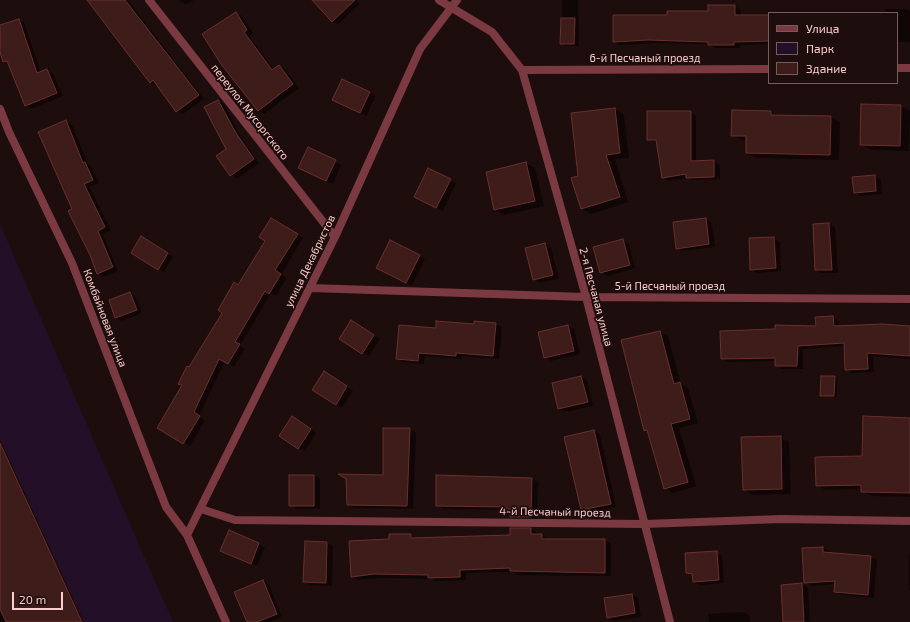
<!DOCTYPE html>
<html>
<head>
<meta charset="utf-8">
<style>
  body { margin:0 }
  #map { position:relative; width:910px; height:622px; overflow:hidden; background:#1e0d0d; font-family:"Exo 2",sans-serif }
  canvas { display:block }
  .legend { position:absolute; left:768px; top:12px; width:130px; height:72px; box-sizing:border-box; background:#1e0d0d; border:1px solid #775a5a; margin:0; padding:5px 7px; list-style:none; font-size:12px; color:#fdcdce }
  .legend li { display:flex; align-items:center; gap:8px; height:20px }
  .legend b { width:20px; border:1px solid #775a5a }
  .scale { position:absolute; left:12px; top:592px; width:51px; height:18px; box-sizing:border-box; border:2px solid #fdcdce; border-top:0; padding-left:5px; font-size:12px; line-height:14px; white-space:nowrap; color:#fdcdce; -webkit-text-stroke:3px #1e0d0d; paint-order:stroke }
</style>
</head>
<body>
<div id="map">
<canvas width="910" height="622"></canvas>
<ul class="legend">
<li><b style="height:5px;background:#7b3a42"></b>Улица</li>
<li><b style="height:11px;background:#231028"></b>Парк</li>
<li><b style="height:11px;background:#3e1c1a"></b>Здание</li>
</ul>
<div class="scale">20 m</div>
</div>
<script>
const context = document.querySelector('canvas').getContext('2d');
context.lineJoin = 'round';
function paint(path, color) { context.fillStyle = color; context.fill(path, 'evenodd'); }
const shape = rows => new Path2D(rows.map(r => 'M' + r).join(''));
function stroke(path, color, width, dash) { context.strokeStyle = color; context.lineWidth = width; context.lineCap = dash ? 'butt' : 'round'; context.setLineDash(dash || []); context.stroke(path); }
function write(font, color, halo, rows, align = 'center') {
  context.font = font + ' "Exo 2",sans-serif'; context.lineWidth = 3.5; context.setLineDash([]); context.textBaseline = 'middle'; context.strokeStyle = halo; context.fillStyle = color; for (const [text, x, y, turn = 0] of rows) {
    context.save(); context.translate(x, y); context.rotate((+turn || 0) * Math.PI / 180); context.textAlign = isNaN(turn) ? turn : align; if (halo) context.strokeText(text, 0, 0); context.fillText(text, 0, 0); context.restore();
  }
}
paint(shape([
  [0,224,143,554,173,622,84,622,0,439]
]), '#231028');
paint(shape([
  [88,0,128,0,204,99,183,114,177,111,158,85,156,86,150,82],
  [179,0,194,0,186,5],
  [313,0,356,0,360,4,338,24,332,21],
  [562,0,578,0,579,46,566,46,561,43],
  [735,6,741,10,741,16,769,16,769,44,740,45,740,48,715,48,709,44,655,43,620,45,614,42,668,16,709,12],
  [885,9,906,9,910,11,910,42,897,42,897,13,885,13],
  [236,13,242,16,253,33,249,36,274,69,279,66,285,69,299,88,264,114,258,110],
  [18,20,24,23,41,73,47,70,53,74,63,96,32,109,26,105,9,64,4,61,0,49,0,26],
  [370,93,375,96,367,116,339,103],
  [218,101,224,104,241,137,259,163,237,179,231,175,217,157,227,150],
  [900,106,910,111,909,151,871,150,861,144],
  [615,109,624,115,629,158,615,159,628,202,591,214,582,209,573,179,579,177],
  [690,112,696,116,696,162,714,161,720,165,720,179,693,180,688,178,669,181,663,177,657,143,648,140],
  [771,112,778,116,831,117,840,122,839,160,756,158,747,153,747,141,741,140,732,135],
  [66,122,72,125,88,164,91,166,99,183,89,187,111,230,103,234,118,271,104,277,98,273,70,212,74,210],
  [308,149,341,165,333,184,305,171],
  [526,163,535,168,544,206,504,215,495,210],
  [875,176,881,180,882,194,861,196,855,192],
  [450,180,456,183,443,211,420,199],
  [271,219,303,238,281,275,287,278,276,296,271,293,240,346,245,349,234,367,225,361,199,416,205,420,190,446,158,427,183,385,190,368,266,241],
  [706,219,712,223,715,247,683,251,677,248],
  [829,224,835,227,838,273,822,273,816,270,814,225],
  [141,238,173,257,164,272,132,253],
  [774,238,780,242,781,271,757,273,751,269],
  [623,240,629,244,635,268,607,276,601,272],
  [545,244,551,248,559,278,540,283,534,279],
  [419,256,425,259,412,286,383,271],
  [130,293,136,297,142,313,122,321,116,317],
  [833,317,839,321,839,327,910,327,910,359,873,356,874,372,852,373,846,369,845,346,803,349,803,369,782,369,776,365,776,361,728,362,722,359,776,330,817,327],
  [496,324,502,327,499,359,462,356,461,359,425,356,424,364,403,362,397,358,437,329],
  [357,325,380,339,369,356,340,338],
  [568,326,574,329,580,354,551,361,545,357],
  [660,332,668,336,681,384,688,388,698,423,679,428,696,486,673,493,665,488,648,432,645,430],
  [330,376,353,391,342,408,336,404],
  [581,377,587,380,593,406,565,412,559,409],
  [834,377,837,379,837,397,822,396],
  [910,419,910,497,871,496,862,491,862,489,825,490,817,485,863,457],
  [298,421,316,433,305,451,280,436],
  [384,429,410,429,416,433,413,509,354,508,348,505,384,476],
  [594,431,600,434,616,507,588,513,582,510,566,437],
  [780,437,789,442,791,494,753,495,744,489],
  [0,440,83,622,0,622],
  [290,476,314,476,320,479,320,509,296,509,290,505],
  [532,479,538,482,537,520,517,520,511,517,511,510,443,509,437,506],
  [511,529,531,529,549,540,605,540,611,544,611,576,517,575,513,572,466,573,466,580,436,581,432,579,382,578,358,580,352,576,390,540,411,535,417,539,511,536],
  [229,531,265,547,257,566,228,554],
  [306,542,327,543,333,546,332,586,310,585,304,581],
  [823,548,829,552,829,554,871,557,877,560,874,598,841,595,835,591,836,584,811,586,805,582],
  [716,552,722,556,724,583,700,585,694,582,693,576,687,573],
  [909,555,910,555,910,591,909,590],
  [263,581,269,585,282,617,270,622,248,622],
  [802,584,808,588,810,622,784,622],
  [632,595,638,598,641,617,614,621,608,617,605,599],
  [743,612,749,615,750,622,709,622,708,614]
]), '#0007');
const building = shape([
  [87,0,125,0,199,95,176,112,153,80,150,83,87,0],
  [312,0,355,0,332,22,312,0],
  [708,5,735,5,735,15,769,15,769,41,734,42,734,45,708,45,708,42,648,40,613,42,613,15,667,15,667,11,708,11,708,5],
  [236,12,247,30,244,32,272,70,279,65,293,84,258,111,221,64,202,34,236,12],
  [561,18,575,18,574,44,560,44,561,18],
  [19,19,37,73,47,69,57,93,25,106,7,61,3,62,0,52,0,25,19,19],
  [342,79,370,92,360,113,332,100,342,79],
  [218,100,236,133,254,159,230,176,216,156,226,149,204,107,218,100],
  [861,104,901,105,900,146,860,145,861,104],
  [615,108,620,153,606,155,620,197,581,209,571,178,578,176,571,113,615,108],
  [732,110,771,111,771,115,831,116,830,155,746,153,746,136,731,136,732,110],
  [647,111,691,111,691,161,714,160,714,177,686,178,686,174,662,178,656,140,647,140,647,111],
  [66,120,83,163,85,162,93,180,84,184,105,227,98,231,113,267,97,274,90,255,68,211,72,209,38,132,66,120],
  [308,147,336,160,326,181,298,168,308,147],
  [526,162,535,201,494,210,486,172,526,162],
  [428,168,451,179,436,208,414,197,428,168],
  [875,175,876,191,854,193,852,177,875,175],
  [271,218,298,234,275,270,281,274,269,294,265,291,235,342,240,344,228,364,219,359,194,412,200,416,183,444,157,428,182,385,178,384,187,366,189,367,222,313,218,310,234,282,238,285,265,241,259,237,271,218],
  [706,218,709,244,676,249,673,222,706,218],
  [829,223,832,270,815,270,813,224,829,223],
  [141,236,168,253,158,270,131,253,141,236],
  [774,237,776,268,750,270,749,238,774,237],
  [623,239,630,265,600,273,593,247,623,239],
  [390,240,420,255,406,283,376,268,390,240],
  [545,243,553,275,533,280,525,248,545,243],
  [130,292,137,310,115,318,109,300,130,292],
  [833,316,834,326,883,324,910,326,910,356,867,353,868,369,845,370,844,343,798,346,797,366,775,366,775,358,721,359,720,331,775,329,775,325,816,326,815,317,833,316],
  [351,320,374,335,362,354,339,339,351,320],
  [436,321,474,324,474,321,496,323,493,356,456,353,456,356,419,353,418,361,396,359,399,325,436,328,436,321],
  [568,325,574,351,544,358,538,332,568,325],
  [660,331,674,384,680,382,690,419,671,424,688,482,664,489,647,430,644,431,621,340,660,331],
  [324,371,347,386,336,405,312,390,324,371],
  [581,376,588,402,558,409,552,383,581,376],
  [821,376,835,376,834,396,820,396,821,376],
  [292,416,311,429,298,449,279,436,292,416],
  [863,416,910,418,910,493,861,492,861,485,816,486,815,457,862,456,863,416],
  [383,428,410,428,407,506,347,505,346,479,338,474,383,475,383,428],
  [594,430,611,504,581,510,564,437,594,430],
  [781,436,782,489,743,490,741,437,781,436],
  [0,443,82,622,6,622,0,609,0,443],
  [289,475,314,475,314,506,289,506,289,475],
  [436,475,532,478,531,517,510,517,511,509,506,509,506,507,436,506,436,475],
  [510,528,531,528,531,534,542,534,542,539,605,539,605,573,510,571,510,568,460,570,460,577,428,578,428,575,374,574,351,577,349,541,389,539,389,534,411,534,411,538,510,535,510,528],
  [229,530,259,543,251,564,220,551,229,530],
  [305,541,327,542,326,583,303,582,305,541],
  [823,547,823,552,871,556,868,595,834,592,835,581,804,583,802,548,823,547],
  [717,551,719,580,693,582,692,574,686,573,685,553,717,551],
  [263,580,277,614,257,622,247,622,234,592,263,580],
  [802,583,804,622,783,622,781,585,802,583],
  [632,594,635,613,607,618,604,598,632,594]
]);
paint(building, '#3e1c1a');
stroke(building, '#69302d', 1);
stroke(shape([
  [149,0,335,237],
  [439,0,492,32,522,70,586,297,670,622],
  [897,68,910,68],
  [522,70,769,69],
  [0,109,9,132,72,263,166,507,187,535,226,622],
  [310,288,586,297,910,299],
  [201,509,235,520,645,524,781,519,910,521],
  [187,535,335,237,420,49,457,0]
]), '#7b3a42', 8);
write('11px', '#fdcdce', '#1e0d0d', [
  ["6-й Песчаный проезд",645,58],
  ["переулок Мусоргского",250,112,52],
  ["улица Декабристов",310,261,-64],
  ["5-й Песчаный проезд",670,286],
  ["2-я Песчаная улица",596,297,75],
  ["Комбайновая улица",105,318,69],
  ["4-й Песчаный проезд",555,512,1]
]);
</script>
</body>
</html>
